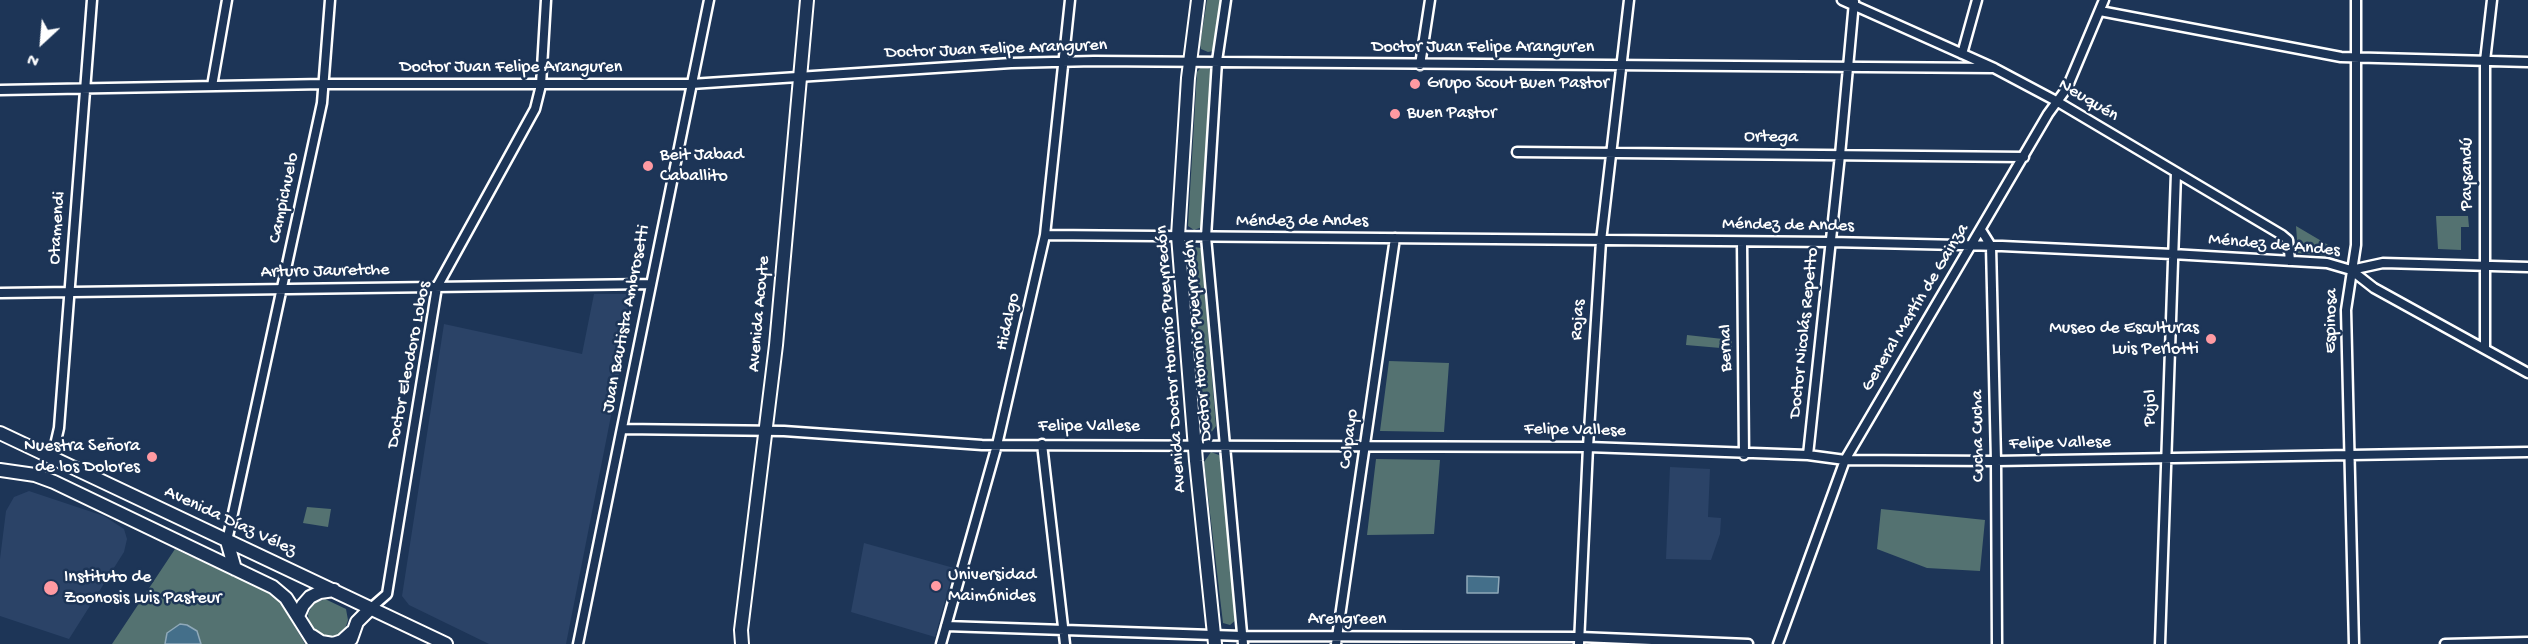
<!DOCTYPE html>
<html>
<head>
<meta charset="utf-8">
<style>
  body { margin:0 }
  #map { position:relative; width:2528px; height:644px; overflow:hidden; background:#1d3557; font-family:"Gochi Hand",sans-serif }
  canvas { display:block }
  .north { position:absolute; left:12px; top:12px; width:60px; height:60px; -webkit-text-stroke:4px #1d3557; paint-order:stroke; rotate:206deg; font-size:16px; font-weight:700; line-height:24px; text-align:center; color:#fff }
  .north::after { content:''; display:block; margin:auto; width:21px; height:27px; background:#fff; clip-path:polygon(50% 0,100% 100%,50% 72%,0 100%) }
</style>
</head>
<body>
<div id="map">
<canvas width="2528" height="644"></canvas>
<div class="north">N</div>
</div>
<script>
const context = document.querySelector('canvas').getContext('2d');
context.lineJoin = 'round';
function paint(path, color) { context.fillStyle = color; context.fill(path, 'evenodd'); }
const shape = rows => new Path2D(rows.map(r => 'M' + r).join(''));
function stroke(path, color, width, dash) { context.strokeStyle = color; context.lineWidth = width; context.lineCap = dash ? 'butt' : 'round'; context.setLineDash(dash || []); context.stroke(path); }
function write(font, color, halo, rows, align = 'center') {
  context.font = font + ' "Gochi Hand",sans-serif'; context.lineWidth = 5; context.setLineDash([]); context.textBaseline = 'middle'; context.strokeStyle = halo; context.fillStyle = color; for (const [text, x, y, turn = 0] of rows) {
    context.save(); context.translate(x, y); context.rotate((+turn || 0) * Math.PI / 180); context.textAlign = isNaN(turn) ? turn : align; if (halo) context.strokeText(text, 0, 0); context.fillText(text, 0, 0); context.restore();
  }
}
paint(shape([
  [594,294,635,294,566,644,489,644,409,605,402,596,444,324,582,354],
  [1670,467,1710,469,1708,517,1721,518,1720,534,1711,560,1666,559],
  [29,491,104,516,124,529,127,539,124,552,69,639,0,616,0,559,6,511,14,497],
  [864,543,954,568,935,637,851,612]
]), '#2b4367');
paint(shape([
  [1207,0,1222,0,1217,47,1213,51,1208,52,1201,49,1200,45],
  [1202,66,1211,69,1213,74,1202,227,1194,230,1188,226,1197,72],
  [2436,216,2468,216,2469,227,2461,227,2461,250,2438,249],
  [2296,226,2335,249,2338,257,2298,253],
  [1189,246,1201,248,1216,426,1211,433,1204,431,1202,427,1186,251],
  [1687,335,1732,340,1732,349,1686,345],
  [1389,361,1449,363,1444,432,1380,431],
  [1211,452,1219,455,1222,459,1237,619,1230,625,1223,623,1204,462],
  [1376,459,1440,460,1434,534,1367,535],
  [307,507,331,509,328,527,303,523],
  [1881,509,1985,520,1980,571,1927,568,1877,549],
  [175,549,270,593,280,602,305,644,112,644],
  [325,599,346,609,348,620,344,632,335,637,325,637,316,632,309,622,308,614,313,604]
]), '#547271');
const water = shape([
  [1467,576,1499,577,1498,593,1467,593,1467,576],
  [180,624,187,625,197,631,201,644,165,644,167,633,180,624]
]);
paint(water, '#446f8a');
stroke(water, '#8fa9b9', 1.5);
const street = shape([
  [1226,0,1217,61,1206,237,1243,644],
  [1842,0,1994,68,2058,102,2282,235,2288,240,2290,261],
  [2100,11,2341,57,2528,62],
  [1962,54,1977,0],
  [1420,65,1430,0],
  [212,86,227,0],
  [0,90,324,84,691,84,1011,63,1094,61,1994,68],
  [1517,152,2024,157],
  [1981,230,1991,246,1996,461,1997,644],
  [1045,235,1831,242,2002,246,2172,254,2327,263,2351,270,2383,263,2528,267],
  [1742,242,1744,455],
  [2351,270,2374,288,2528,373],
  [0,293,650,284],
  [2485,348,2485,61,2492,0],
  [622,429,784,431,982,445,1588,447,1808,455,1845,460,1996,461,2528,452],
  [1042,444,1065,644],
  [1808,455,1840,155,1854,2],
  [52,458,59,428,92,0],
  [227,541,322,103,330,0],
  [371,608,387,594,437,287,535,109,541,85,546,0],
  [946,626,1242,636,1580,637,1748,644],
  [578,644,709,0],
  [941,644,997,445,1045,235,1070,0],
  [1336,644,1395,238],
  [1579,644,1588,447,1601,241,1629,0],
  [1778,644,1845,460,2048,114,2067,88,2104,0],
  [2160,644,2176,173],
  [2354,644,2346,310,2356,245,2356,0],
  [2445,644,2528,642]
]);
const secondary = shape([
  [1198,0,1188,78,1178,236,1196,461,1215,644],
  [0,433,446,644],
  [0,470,35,475,54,482,273,587,286,598,315,644],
  [227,541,235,569],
  [298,616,303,605,310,597,320,592,334,590],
  [312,636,321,642,333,644,342,641,352,632],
  [351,639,357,622,371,608],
  [742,644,741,630,776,345,807,0]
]);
stroke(street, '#fff', 13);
stroke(secondary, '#fff', 16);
stroke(street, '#1d3557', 8);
stroke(secondary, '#1d3557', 12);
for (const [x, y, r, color] of [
  [1415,84,6,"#ff9aa2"],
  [1395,114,6,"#ff9aa2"],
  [648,166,6,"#ff9aa2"],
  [2211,339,6,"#ff9aa2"],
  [152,457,6,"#ff9aa2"],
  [936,586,6,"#ff9aa2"],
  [51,588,8,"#ff9aa2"]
]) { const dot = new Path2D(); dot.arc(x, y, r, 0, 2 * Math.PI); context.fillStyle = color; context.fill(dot); stroke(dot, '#1d3557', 2); }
write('18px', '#fff', '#1d3557', [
  ["Doctor Juan Felipe Aranguren",1483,48],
  ["Doctor Juan Felipe Aranguren",996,50,-2],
  ["Doctor Juan Felipe Aranguren",511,68],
  ["Neuquén",2088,101,31],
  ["Ortega",1771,138,1],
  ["Paysandú",2468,174,-90],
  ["Campichuelo",285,198,-78],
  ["Méndez de Andes",1302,222],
  ["Méndez de Andes",1788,226,1],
  ["Otamendi",58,228,-86],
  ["Méndez de Andes",2274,246,5],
  ["Arturo Jauretche",325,272,-1],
  ["General Martín de Gainza",1916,308,-59],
  ["Avenida Acoyte",760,314,-85],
  ["Juan Bautista Ambrosetti",627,319,-79],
  ["Rojas",1579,320,-86],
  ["Espinosa",2332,321,-89],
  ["Hidalgo",1009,322,-77],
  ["Doctor Nicolás Repetto",1805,333,-84],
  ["Doctor Honorio Pueyrredón",1199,341,-95],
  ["Bernal",1727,348,-91],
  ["Avenida Doctor Honorio Pueyrredón",1172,359,-94],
  ["Doctor Eleodoro Lobos",410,365,-79],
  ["Pujol",2151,408,-88],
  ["Felipe Vallese",1089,427],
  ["Felipe Vallese",1575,431,1],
  ["Cucha Cucha",1979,436,-91],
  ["Colpayo",1350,439,-83],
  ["Felipe Vallese",2060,444,-1],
  ["Avenida Díaz Vélez",230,522,25],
  ["Arengreen",1347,620]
]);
write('18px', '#fff', '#1d3557', [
  ["Grupo Scout Buen Pastor",1427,84],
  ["Buen Pastor",1407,114],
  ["Beit Jabad",660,156],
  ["Caballito",660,177],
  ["Museo de Esculturas",2199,329,"right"],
  ["Luis Perlotti",2199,350,"right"],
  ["Nuestra Señora",140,447,"right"],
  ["de los Dolores",140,468,"right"],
  ["Universidad",948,576],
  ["Maimónides",948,597],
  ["Instituto de",64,578],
  ["Zoonosis Luis Pasteur",64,599]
], 'left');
</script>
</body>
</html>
